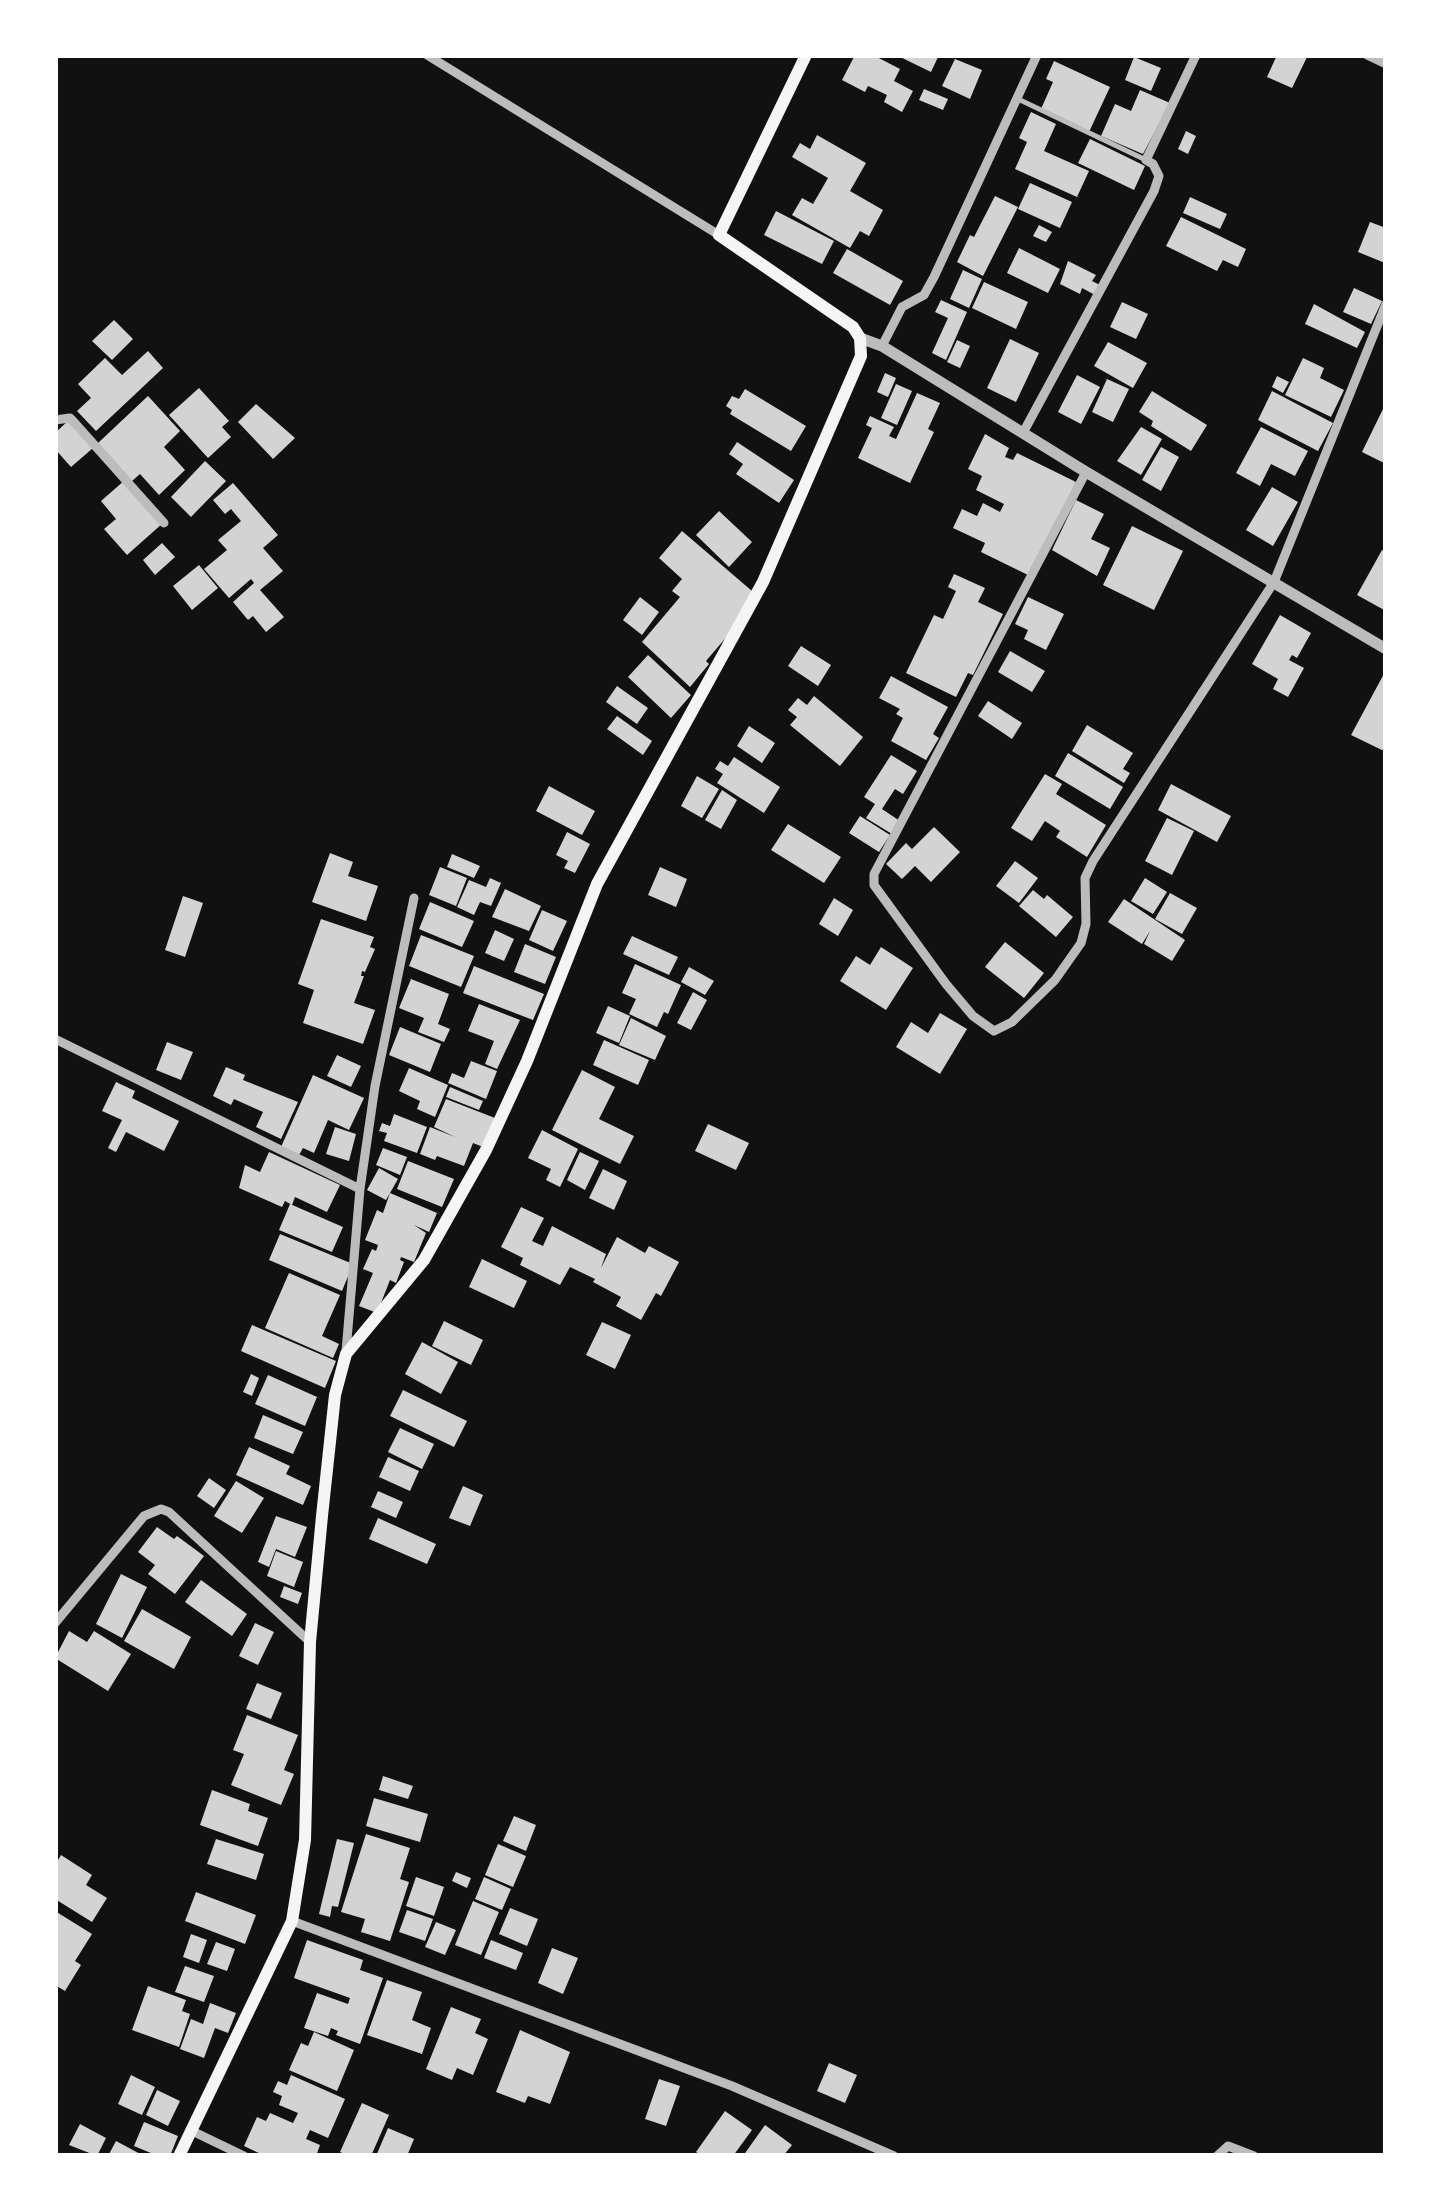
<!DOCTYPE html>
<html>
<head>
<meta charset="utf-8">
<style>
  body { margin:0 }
  #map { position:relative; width:1441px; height:2211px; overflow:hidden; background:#111; font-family:"Source Sans 3",sans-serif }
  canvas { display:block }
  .frame { position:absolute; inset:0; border:58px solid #fff; pointer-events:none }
</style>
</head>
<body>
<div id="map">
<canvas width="1441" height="2211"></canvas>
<div class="frame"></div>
</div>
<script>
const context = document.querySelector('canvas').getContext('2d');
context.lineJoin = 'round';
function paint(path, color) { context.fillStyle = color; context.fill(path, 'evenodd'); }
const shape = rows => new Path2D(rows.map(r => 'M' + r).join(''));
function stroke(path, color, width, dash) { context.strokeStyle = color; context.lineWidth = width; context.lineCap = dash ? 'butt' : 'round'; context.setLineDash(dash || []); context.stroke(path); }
paint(shape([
  [855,55,873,55,900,69,894,81,913,91,902,112,884,102,887,95,868,86,865,92,842,80],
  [896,55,939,55,931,72],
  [1277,55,1308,55,1292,88,1267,77],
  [1134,57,1161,68,1151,91,1125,80],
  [955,59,982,70,970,99,942,86],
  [1054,61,1110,87,1089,132,1041,109,1053,82,1046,79],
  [924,89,948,99,943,110,919,100],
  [1140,90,1170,103,1143,154,1101,136,1115,104,1131,111],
  [1031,112,1056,124,1044,151,1089,171,1077,197,1015,169,1027,142,1019,138],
  [1186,131,1196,136,1188,154,1178,149],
  [817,135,866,163,850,191,883,210,869,236,860,231,850,248,792,215,802,198,813,204,828,178,792,157,800,143,810,149],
  [1090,139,1145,166,1134,190,1078,163],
  [1030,183,1072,202,1060,228,1018,209],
  [995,196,1018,207,983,276,957,262,970,235,974,237],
  [1190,197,1227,214,1220,229,1183,213],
  [776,211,834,241,822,264,764,235],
  [1181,217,1246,249,1238,267,1223,260,1217,271,1166,246],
  [1370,222,1386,228,1385,263,1358,252],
  [1039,225,1052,232,1046,242,1033,236],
  [1019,248,1060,269,1048,293,1007,273],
  [847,249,903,281,890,305,833,273],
  [1068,261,1096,275,1092,281,1100,285,1095,295,1082,288,1080,294,1060,284],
  [963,270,982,279,969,308,950,299],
  [984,282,1028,302,1016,329,972,308],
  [1354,288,1382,301,1371,324,1343,312],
  [941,300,967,312,946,360,932,353,948,318,935,312],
  [1122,302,1148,314,1136,339,1110,327],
  [1314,304,1365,332,1357,348,1305,324],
  [114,320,133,339,112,360,92,341],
  [1010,339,1039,353,1016,402,987,388],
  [957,340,970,346,960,368,947,362],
  [1108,342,1147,363,1133,388,1094,366],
  [148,351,163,368,96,431,77,411,91,398,78,384,105,358,122,375],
  [1303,358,1324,368,1320,378,1344,390,1331,417,1285,395],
  [885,373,896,378,888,397,877,392],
  [1077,375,1100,387,1081,424,1058,412],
  [1277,376,1289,382,1283,393,1272,387],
  [1107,379,1129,389,1113,422,1092,412],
  [896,384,912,391,897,425,881,418],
  [199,388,229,421,222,427,231,437,208,458,169,415],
  [745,389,806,426,791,451,730,414,732,410,726,406,732,396,739,399],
  [1152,391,1207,425,1191,451,1151,426,1153,421,1139,412],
  [1272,391,1333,423,1318,451,1258,420],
  [917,393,940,403,928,429,934,432,910,483,858,458,872,428,866,425,870,416,894,427,889,436,896,439],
  [148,396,180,431,164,447,185,470,159,495,140,474,132,481,98,443],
  [256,404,295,438,273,459,238,422],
  [1383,409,1386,411,1386,464,1362,452],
  [69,420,93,448,71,467,55,449,55,433],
  [1141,427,1162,439,1141,475,1117,461],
  [1261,427,1308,451,1295,476,1271,464,1260,486,1236,473],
  [985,434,1009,448,1005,457,1013,460,1017,453,1076,482,1030,576,981,552,985,543,953,528,962,509,977,516,983,503,1000,512,1004,504,976,490,982,476,968,469],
  [737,442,794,480,779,503,736,474,743,464,729,454],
  [1161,447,1179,457,1161,491,1142,480],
  [205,461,226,481,191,517,171,497],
  [125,480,163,523,127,555,104,529,116,519,101,501],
  [233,483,278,535,263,548,283,571,260,590,284,617,266,632,253,616,248,620,233,602,254,583,251,579,229,598,204,569,227,550,218,540,241,521,231,509,225,514,213,500],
  [1272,487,1298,502,1273,546,1246,530],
  [1076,500,1104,514,1091,539,1110,548,1097,576,1052,550],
  [719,511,752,542,729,567,696,535],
  [1132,526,1183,551,1154,610,1103,585],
  [682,531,752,591,735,627,706,661,709,664,690,687,642,642,680,597,672,591,682,579,659,558],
  [162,543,175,557,155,575,143,560],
  [1382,550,1386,552,1386,611,1357,595],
  [199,565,218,588,192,610,173,586],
  [954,574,985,588,978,602,1003,614,973,675,968,673,956,697,906,673,934,615,943,619,956,591,948,587],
  [640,597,659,612,642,635,623,620],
  [1028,597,1064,614,1046,650,1024,639,1028,630,1015,624],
  [1280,615,1311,633,1297,658,1292,655,1289,660,1304,668,1288,697,1273,689,1278,679,1252,664],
  [801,646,831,665,818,686,788,666],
  [1010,651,1045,671,1032,692,998,672],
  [648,655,691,695,671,718,628,677],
  [1386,670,1386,752,1351,735],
  [891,676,948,707,933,734,939,738,926,760,891,741,903,718,896,714,900,709,879,698],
  [617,686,648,708,637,724,606,702],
  [814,696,863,737,840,766,790,725,797,717,788,710,798,698,807,705],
  [988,701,1022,723,1012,739,978,716],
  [617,716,652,741,643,755,607,729],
  [1087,725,1133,753,1123,769,1130,773,1124,783,1072,751],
  [749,726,775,743,762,763,737,746],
  [1068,753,1123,787,1110,809,1055,776],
  [891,755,917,771,903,794,895,789,882,809,900,821,892,834,866,818,875,804,864,797],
  [734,757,780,787,764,813,717,783,723,774,715,769,720,761,728,766],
  [1045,774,1062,784,1056,794,1106,825,1087,857,1056,837,1060,831,1045,821,1032,841,1011,828],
  [697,776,719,789,702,818,681,806],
  [1171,784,1231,816,1217,842,1158,810],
  [549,786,595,811,582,835,536,811],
  [722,790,737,800,721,829,705,820],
  [860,816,890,835,879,852,849,833],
  [1167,818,1194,831,1172,875,1145,861],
  [788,824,841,857,824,883,771,850],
  [934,827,960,852,931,882,915,866,902,879,886,864,906,843,912,849],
  [567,832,590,844,575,873,564,868,568,861,556,855],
  [330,853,353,862,348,876,378,886,366,921,312,902],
  [452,854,480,866,474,878,447,867],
  [1015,861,1038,878,1019,903,996,886],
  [440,867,467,878,456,906,429,895],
  [660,867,687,879,676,907,648,895],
  [490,878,501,883,491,906,480,902,474,915,457,907,469,880,486,887],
  [1145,878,1167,892,1153,914,1131,901],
  [505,889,541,906,529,931,492,917],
  [1033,890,1044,899,1047,895,1073,917,1056,937,1019,906],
  [1170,893,1197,908,1182,934,1155,919],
  [183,896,203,903,185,957,165,950],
  [834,898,853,910,838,936,819,924],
  [1124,899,1185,940,1172,961,1144,944,1150,931,1142,944,1108,922],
  [430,902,474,921,462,947,419,929],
  [542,910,567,921,553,951,529,940],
  [321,919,374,937,370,947,375,949,365,972,362,971,361,976,364,976,354,1003,375,1010,363,1044,303,1023,314,990,298,984],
  [495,930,514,939,504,961,485,953],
  [421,935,474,956,461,987,409,966],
  [632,936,678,957,669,975,623,954],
  [1005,942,1044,973,1024,998,985,967],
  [525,944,556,957,545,984,514,972],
  [881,947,913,968,886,1010,840,981,856,956,870,965],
  [635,964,681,985,668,1014,664,1012,657,1027,629,1014,636,999,622,993],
  [474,966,544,994,533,1020,463,993],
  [689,967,714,981,705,995,681,982],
  [411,979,449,994,438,1024,450,1029,444,1042,418,1032,424,1018,399,1008],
  [693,992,707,1000,691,1030,677,1023],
  [479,1004,520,1020,497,1069,485,1064,494,1041,468,1031],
  [608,1006,630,1016,619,1043,596,1033],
  [940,1013,967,1029,940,1074,896,1047,911,1022,928,1033],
  [631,1018,666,1036,655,1060,619,1045],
  [400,1027,441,1044,430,1072,389,1055],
  [604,1040,649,1060,638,1085,593,1065],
  [167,1042,193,1052,181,1080,156,1070],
  [337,1055,361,1066,351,1087,327,1076],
  [471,1061,497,1071,486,1099,448,1083,452,1073,464,1078],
  [226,1067,245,1075,243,1080,298,1102,281,1139,256,1127,263,1112,234,1099,231,1105,213,1096],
  [409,1068,448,1085,435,1117,417,1109,420,1101,399,1091],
  [582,1070,615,1087,599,1119,634,1136,620,1164,552,1130],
  [313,1075,364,1098,349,1130,328,1120,314,1153,303,1148,299,1155,281,1147],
  [116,1082,135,1091,132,1098,179,1121,164,1151,126,1132,116,1152,108,1148,122,1120,102,1111],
  [450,1087,483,1101,479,1110,446,1097],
  [446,1099,495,1118,483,1147,473,1143,464,1166,437,1156,435,1160,420,1154,430,1127,455,1137,434,1127],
  [394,1114,427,1127,417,1153,384,1141,387,1133,379,1131,382,1123,390,1126],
  [708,1124,749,1143,736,1170,695,1151],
  [335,1127,356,1134,349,1161,326,1154],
  [542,1130,578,1149,560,1187,546,1180,551,1169,528,1158],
  [383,1148,407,1157,400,1175,376,1165],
  [269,1152,340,1185,327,1212,295,1197,292,1205,285,1201,282,1207,239,1188,245,1165,260,1172],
  [580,1152,599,1161,585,1190,567,1180],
  [408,1161,454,1179,442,1207,397,1189],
  [379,1168,398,1179,386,1200,367,1190],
  [603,1169,627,1181,614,1210,589,1198],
  [390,1193,437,1213,429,1232,414,1225,426,1233,414,1262,401,1257,400,1260,404,1262,396,1283,390,1280,377,1313,359,1306,373,1273,363,1269,372,1249,376,1251,378,1245,365,1240,377,1210,383,1213],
  [290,1204,343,1227,332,1252,279,1230],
  [521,1207,544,1218,532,1241,543,1246,552,1226,606,1254,601,1268,617,1237,645,1253,649,1246,679,1262,661,1296,656,1293,641,1320,616,1306,621,1297,593,1282,595,1279,570,1267,560,1285,520,1265,523,1258,501,1247],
  [280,1234,353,1264,342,1291,269,1260],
  [482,1259,527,1281,514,1308,469,1287],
  [289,1273,340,1295,322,1336,339,1344,333,1358,265,1328],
  [444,1321,483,1340,471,1365,432,1346],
  [602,1322,631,1335,615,1369,586,1355],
  [252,1325,336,1361,325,1388,241,1351],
  [422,1342,458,1362,441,1394,405,1374],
  [251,1374,259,1378,252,1396,243,1392],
  [268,1375,317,1397,305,1426,255,1404],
  [403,1390,467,1421,454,1447,390,1416],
  [263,1415,303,1432,293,1454,254,1438],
  [400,1428,434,1444,422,1469,388,1452],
  [249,1447,290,1466,286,1474,311,1486,303,1505,236,1475],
  [388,1457,419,1471,410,1491,379,1477],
  [209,1478,226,1490,214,1508,197,1496],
  [236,1481,264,1498,242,1533,214,1516],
  [463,1486,483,1495,470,1526,449,1518],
  [378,1491,403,1502,396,1518,371,1507],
  [276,1516,307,1527,295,1557,276,1549,269,1567,258,1562],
  [378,1518,436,1544,427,1564,369,1539],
  [157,1527,174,1539,177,1536,204,1556,175,1594,148,1574,155,1565,138,1552],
  [276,1551,303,1562,294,1587,267,1576],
  [121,1574,147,1587,122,1638,96,1624],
  [201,1580,247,1614,232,1636,185,1602],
  [284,1586,302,1593,298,1604,280,1597],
  [142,1609,191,1637,174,1669,124,1641],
  [255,1623,274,1632,258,1665,239,1656],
  [69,1631,87,1642,94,1631,131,1654,108,1691,55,1658],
  [257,1683,282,1693,271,1719,246,1709],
  [247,1715,298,1735,284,1770,294,1774,281,1805,231,1785,244,1754,233,1750],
  [383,1776,413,1786,408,1799,379,1790],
  [212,1790,250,1804,248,1811,268,1818,258,1846,200,1825],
  [374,1798,428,1814,420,1842,366,1826],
  [514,1816,536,1825,526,1851,503,1841],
  [366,1834,410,1848,400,1879,409,1882,390,1941,361,1932,365,1919,341,1912],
  [216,1839,264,1854,256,1880,207,1864],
  [337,1839,354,1843,338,1907,332,1906,330,1917,319,1914],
  [498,1844,526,1856,513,1887,485,1875],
  [61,1855,92,1875,86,1885,107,1898,92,1922,55,1899,55,1865],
  [456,1872,471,1878,467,1888,452,1881],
  [416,1877,444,1887,434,1916,406,1906],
  [484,1877,511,1889,502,1910,475,1899],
  [196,1892,256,1915,245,1944,185,1921],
  [473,1901,499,1912,481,1955,455,1945],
  [510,1908,538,1919,527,1946,499,1934],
  [407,1910,433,1919,425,1941,399,1932],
  [55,1911,92,1934,75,1961,81,1965,65,1991,55,1985],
  [436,1922,456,1930,445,1955,425,1947],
  [191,1934,207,1940,199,1963,183,1957],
  [307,1940,363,1960,360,1970,383,1978,360,2044,336,2035,338,2031,331,2028,328,2036,304,2028,317,1993,348,2004,350,1998,294,1978],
  [491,1940,523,1953,516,1970,484,1958],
  [216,1942,235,1949,227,1971,207,1964],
  [552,1948,578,1958,563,1994,538,1983],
  [185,1966,214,1976,204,2002,175,1992],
  [387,1980,422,1992,412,2020,431,2028,422,2054,367,2035],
  [148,1986,186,2000,182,2011,190,2014,179,2047,132,2030],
  [210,2003,236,2013,228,2033,215,2028,204,2058,180,2049,191,2019,203,2024],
  [451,2007,481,2019,475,2033,488,2039,473,2075,457,2068,452,2080,426,2069],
  [520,2030,570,2052,550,2104,528,2096,525,2103,496,2092],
  [314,2032,354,2050,337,2091,289,2070,301,2043,308,2046],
  [829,2063,857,2075,845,2103,817,2091],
  [131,2075,155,2087,142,2115,118,2104],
  [291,2075,345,2099,328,2138,310,2130,306,2139,320,2145,316,2156,265,2156,244,2146,257,2117,266,2121,270,2113,293,2123,298,2113,279,2105,282,2096,273,2092,278,2081,287,2085],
  [659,2079,680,2086,666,2126,645,2119],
  [157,2090,180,2101,168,2126,146,2115],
  [362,2103,389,2115,371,2156,349,2156,340,2152],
  [725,2111,752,2130,733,2156,702,2156,696,2152],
  [144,2122,178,2136,170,2156,158,2156,134,2146],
  [80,2124,106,2138,97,2156,69,2145],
  [765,2125,792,2145,783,2156,743,2156],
  [388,2128,414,2139,407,2156,376,2156],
  [116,2141,131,2149,144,2156,108,2156]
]), '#d3d3d3');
stroke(shape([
  [1018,99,1146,160]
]), '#bcbcbc', 5);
stroke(shape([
  [427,55,719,235],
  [1367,55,1386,64],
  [882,346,902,307,924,295,934,277,1037,55],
  [55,420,70,418,73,421,164,523],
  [1024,431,1154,191,1159,176,1153,164,1146,160,1196,55],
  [1086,472,874,874,874,885,946,984,973,1016,994,1031,1012,1022,1055,980,1081,943,1086,924,1085,878,1093,861,1274,582,1386,304],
  [55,1039,360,1189],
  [346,1351,360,1189,375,1086,414,898],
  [55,1623,144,1516,161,1509,169,1512,310,1642],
  [292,1921,732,2086,894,2156],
  [190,2130,244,2156],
  [1217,2156,1228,2146,1254,2156]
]), '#bcbcbc', 9);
stroke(shape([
  [860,338,882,346,1086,472,1386,649]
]), '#bcbcbc', 11);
stroke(shape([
  [179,2156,292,1921,305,1840,310,1642,322,1516,335,1395,346,1354,424,1260,486,1150,527,1061,597,884,763,582,861,356,860,338,853,327,719,235,806,55]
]), '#f5f5f5', 12);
</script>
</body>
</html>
